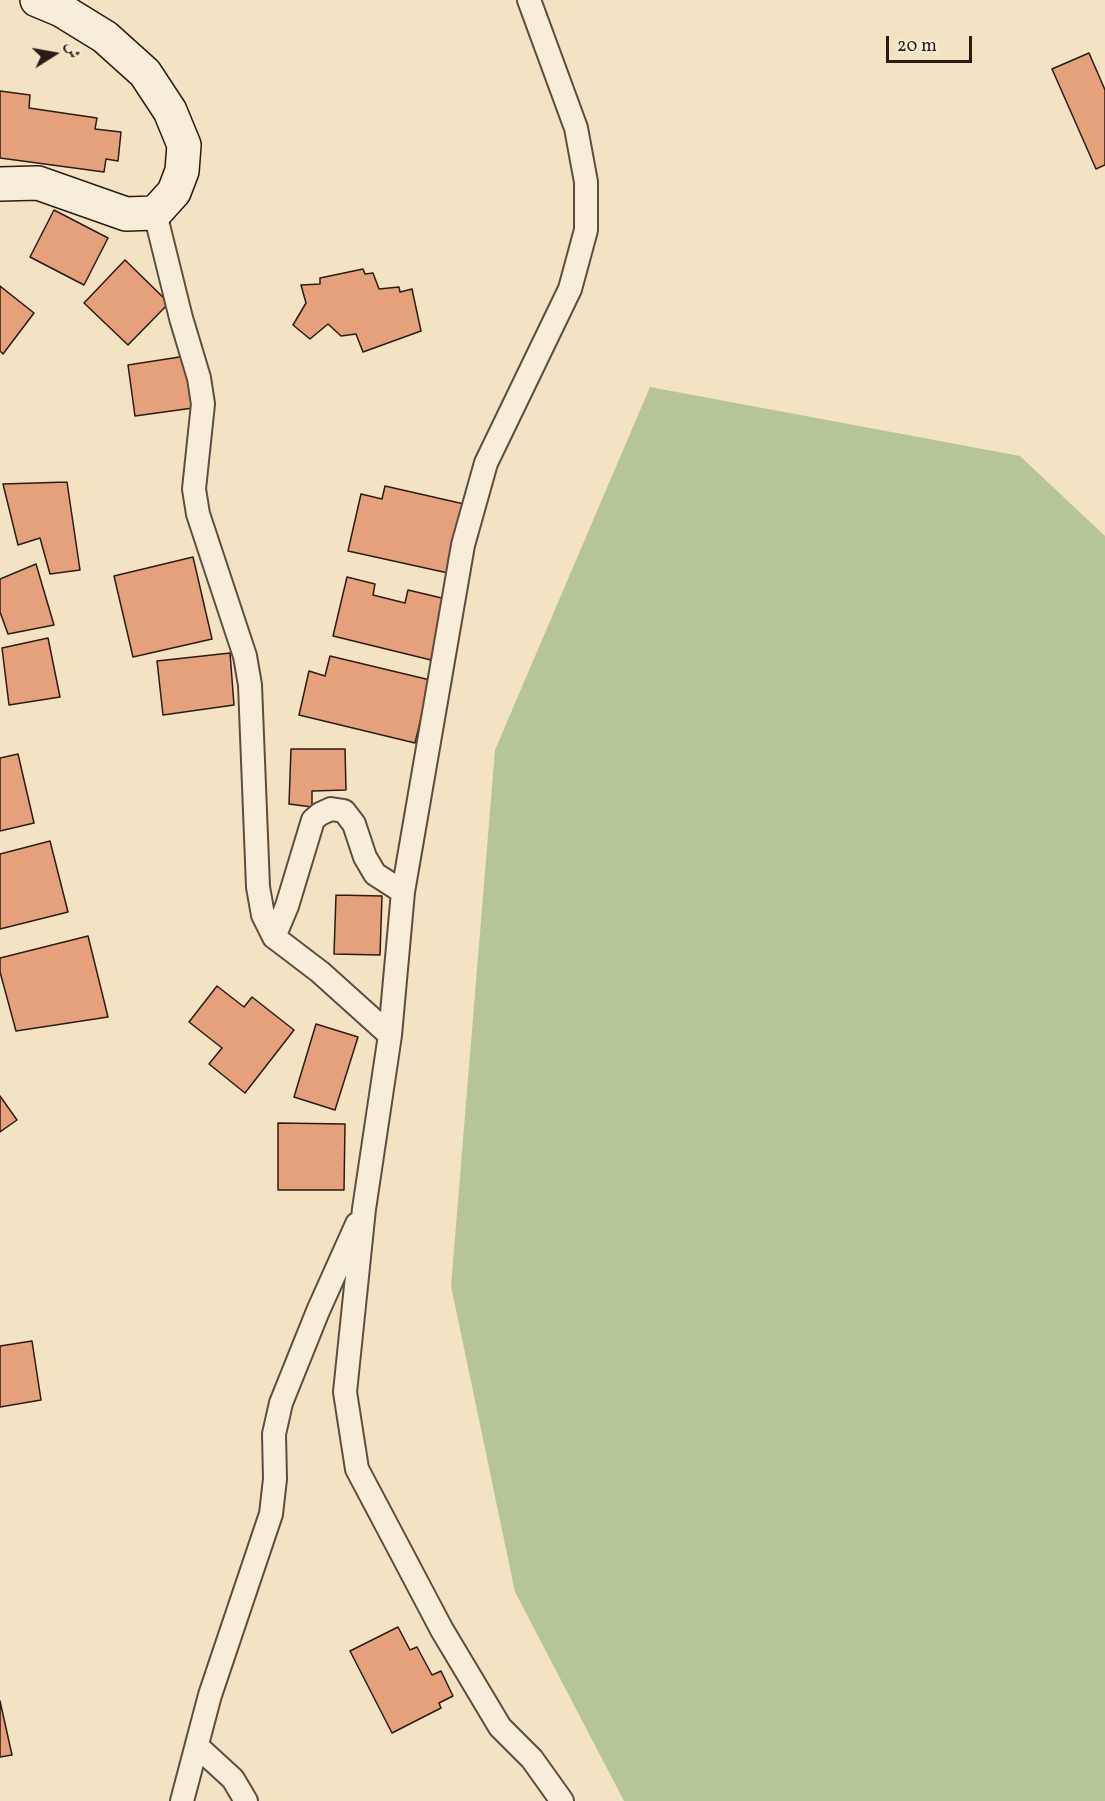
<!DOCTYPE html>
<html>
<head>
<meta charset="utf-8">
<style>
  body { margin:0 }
  #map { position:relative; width:1105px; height:1801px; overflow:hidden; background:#f4e3c3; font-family:Vollkorn,Amiri,serif }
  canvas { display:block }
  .north { position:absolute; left:24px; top:24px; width:60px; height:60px; -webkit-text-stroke:4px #f8edd8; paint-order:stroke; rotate:79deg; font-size:16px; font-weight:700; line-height:24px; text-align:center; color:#2b1b15 }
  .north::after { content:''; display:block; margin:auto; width:21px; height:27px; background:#2b1b15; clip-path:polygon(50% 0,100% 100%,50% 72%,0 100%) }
  .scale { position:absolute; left:886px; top:36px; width:86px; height:27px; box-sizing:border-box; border:3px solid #2b1b15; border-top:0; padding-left:8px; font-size:18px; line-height:21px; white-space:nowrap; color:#2b1b15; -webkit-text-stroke:4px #f8edd8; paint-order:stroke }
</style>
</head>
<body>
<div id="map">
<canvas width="1105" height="1801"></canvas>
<div class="north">ش</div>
<div class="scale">20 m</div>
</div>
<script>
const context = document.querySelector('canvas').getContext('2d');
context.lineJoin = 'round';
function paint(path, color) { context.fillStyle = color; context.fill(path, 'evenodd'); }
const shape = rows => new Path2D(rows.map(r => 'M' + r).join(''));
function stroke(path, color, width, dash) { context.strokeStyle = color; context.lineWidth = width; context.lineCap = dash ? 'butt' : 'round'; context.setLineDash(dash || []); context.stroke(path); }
paint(shape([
  [650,387,1020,456,1105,536,1105,1801,624,1801,515,1592,451,1286,495,750]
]), '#b6c598');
const building = shape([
  [1089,53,1105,90,1105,165,1096,169,1052,69,1089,53],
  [0,91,30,95,29,108,97,118,95,129,121,132,118,161,106,159,104,172,0,158,0,91],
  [54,210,108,238,84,285,30,257,54,210],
  [125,260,169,303,128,345,84,303,125,260],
  [363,269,365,274,373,273,379,289,399,287,400,292,412,289,421,331,363,352,356,334,341,336,328,324,310,339,293,325,306,303,301,285,320,284,320,278,363,269],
  [0,286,34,313,3,354,0,351,0,286],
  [186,356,193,408,135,416,128,365,186,356],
  [67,482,80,570,50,574,40,538,18,545,3,484,67,482],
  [385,486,464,504,448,573,348,551,361,494,382,499,385,486],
  [193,557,212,639,133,657,114,576,193,557],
  [36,564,54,625,8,634,0,612,0,579,36,564],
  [347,577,375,584,373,595,405,603,408,590,446,599,431,660,333,636,347,577],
  [48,638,60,697,9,705,2,648,48,638],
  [230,653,234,705,163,715,157,661,230,653],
  [330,656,430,680,415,743,299,715,309,671,325,676,330,656],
  [291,749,345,749,346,790,312,791,312,807,289,804,291,749],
  [18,754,34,823,0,831,0,758,18,754],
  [50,841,68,912,0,929,0,854,50,841],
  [336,895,382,896,380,955,334,954,336,895],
  [88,936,108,1017,16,1031,0,972,0,958,88,936],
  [217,986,244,1007,252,997,294,1030,245,1093,209,1064,222,1048,189,1022,217,986],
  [316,1024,358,1037,335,1110,294,1097,316,1024],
  [0,1096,17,1120,0,1132,0,1096],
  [278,1123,345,1124,344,1190,278,1190,278,1123],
  [32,1341,41,1400,0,1407,0,1346,32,1341],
  [398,1627,410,1650,417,1647,432,1675,441,1671,453,1696,439,1703,441,1708,392,1733,350,1651,398,1627],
  [0,1701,12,1755,0,1757,0,1701]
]);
paint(building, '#e5a17b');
stroke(building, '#2b1b15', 1.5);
const street = shape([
  [529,0,576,128,586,182,586,230,570,289,486,463,463,545,403,892,390,1035,364,1209,345,1392,357,1469,403,1556,442,1630,500,1727,532,1759,562,1801],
  [155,213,181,318,199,378,203,404,194,489,198,514,245,656,250,685,258,887,263,915,274,937,287,906,313,820,320,814,331,809,344,811,354,824,365,857,375,874,403,892],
  [274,937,320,972,390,1035],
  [197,1746,233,1779,246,1801],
  [182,1801,210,1695,271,1514,275,1479,274,1434,281,1403,318,1311,357,1224]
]);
const secondary = shape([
  [0,184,38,183,126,214,155,213,174,192,182,171,184,145,170,111,145,73,105,37,61,10,37,0]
]);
stroke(street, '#5d4d40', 26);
stroke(secondary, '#2b1b15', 36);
stroke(street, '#f8edd8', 22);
stroke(secondary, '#f8edd8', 33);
</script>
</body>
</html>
